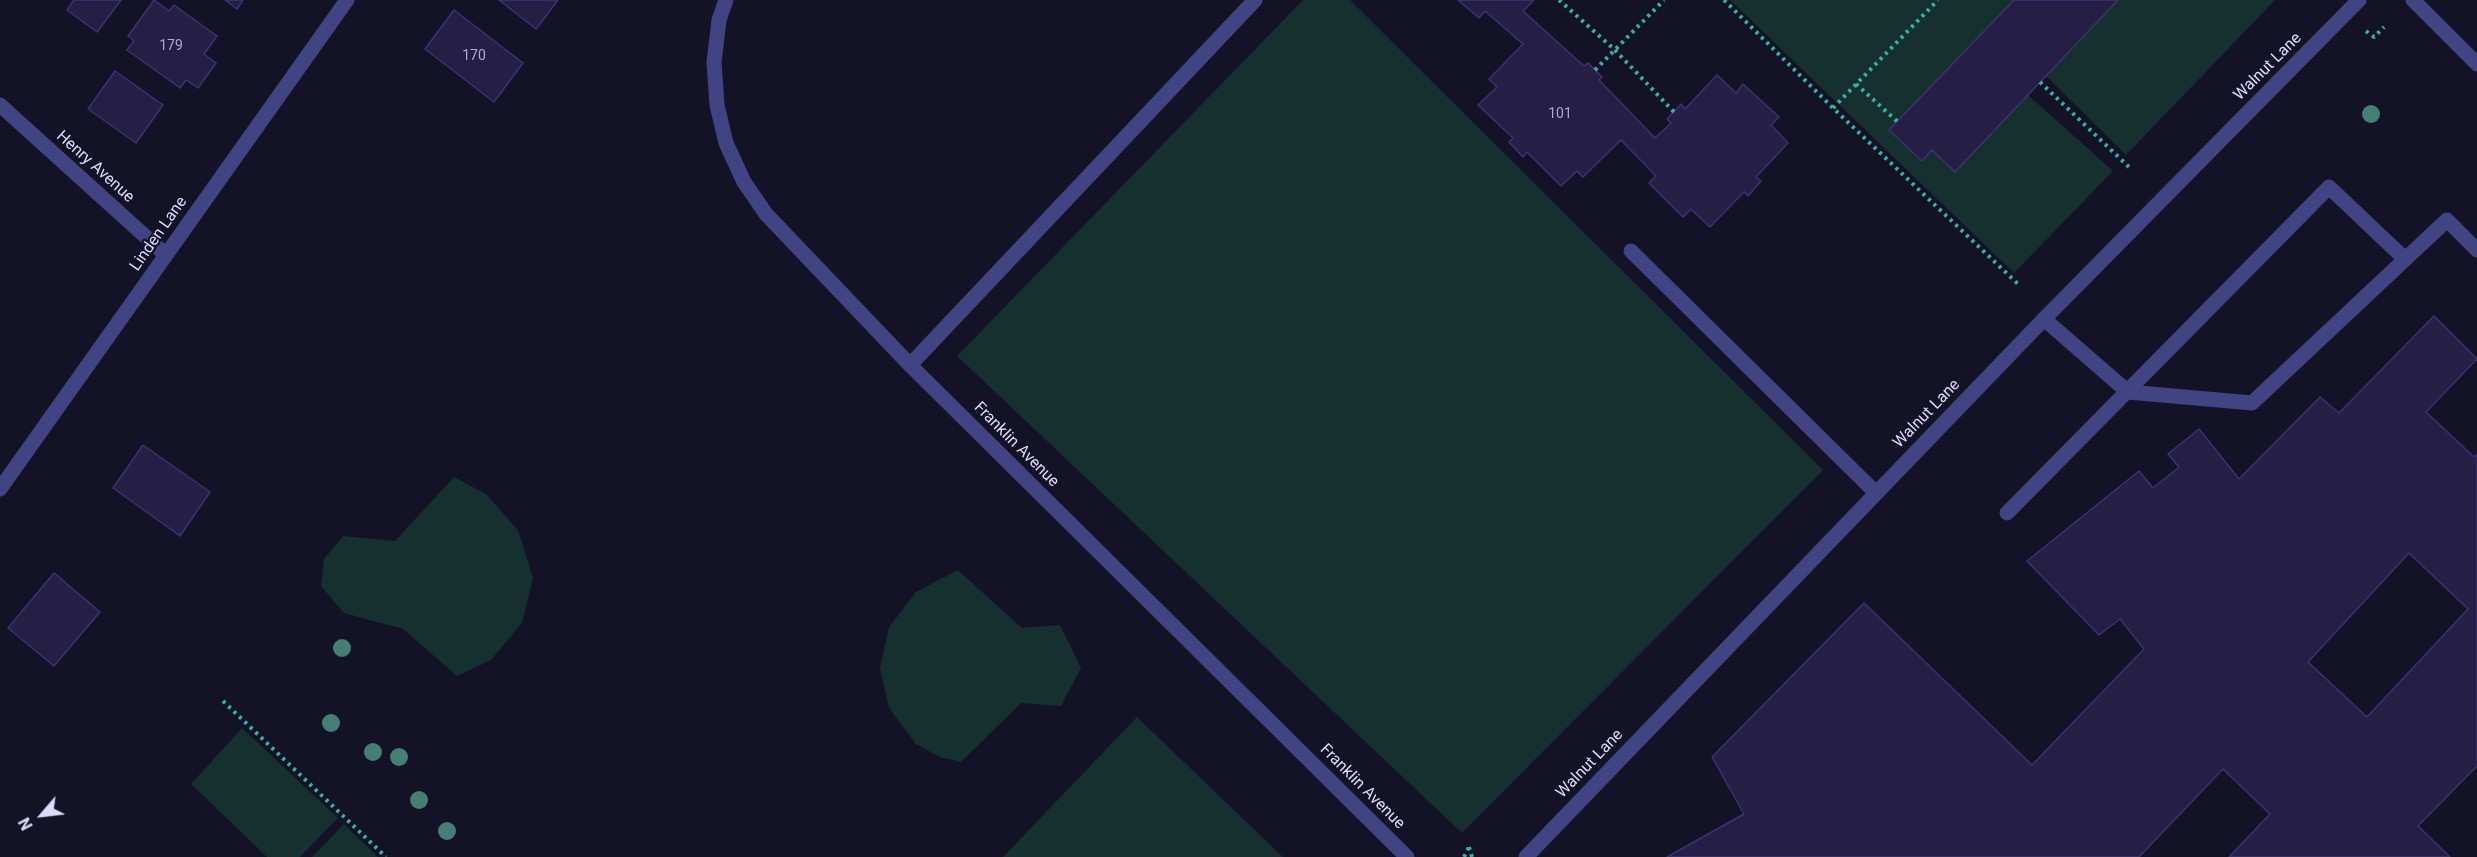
<!DOCTYPE html>
<html>
<head>
<meta charset="utf-8">
<style>
  body { margin:0 }
  #map { position:relative; width:2477px; height:857px; overflow:hidden; background:#141227; font-family:Roboto,sans-serif }
  canvas { display:block }
  .north { position:absolute; left:12px; top:785px; width:60px; height:60px; -webkit-text-stroke:4px #141227; paint-order:stroke; rotate:242deg; font-size:16px; font-weight:700; line-height:24px; text-align:center; color:#dcdbfc }
  .north::after { content:''; display:block; margin:auto; width:21px; height:27px; background:#dcdbfc; clip-path:polygon(50% 0,100% 100%,50% 72%,0 100%) }
</style>
</head>
<body>
<div id="map">
<canvas width="2477" height="857"></canvas>
<div class="north">N</div>
</div>
<script>
const context = document.querySelector('canvas').getContext('2d');
context.lineJoin = 'round';
function paint(path, color) { context.fillStyle = color; context.fill(path, 'evenodd'); }
const shape = rows => new Path2D(rows.map(r => 'M' + r).join(''));
function stroke(path, color, width, dash) { context.strokeStyle = color; context.lineWidth = width; context.lineCap = dash ? 'butt' : 'round'; context.setLineDash(dash || []); context.stroke(path); }
function write(font, color, halo, rows, align = 'center') {
  context.font = font + ' Roboto,sans-serif'; context.lineWidth = 4.5; context.setLineDash([]); context.textBaseline = 'middle'; context.strokeStyle = halo; context.fillStyle = color; for (const [text, x, y, turn = 0] of rows) {
    context.save(); context.translate(x, y); context.rotate((+turn || 0) * Math.PI / 180); context.textAlign = isNaN(turn) ? turn : align; if (halo) context.strokeText(text, 0, 0); context.fillText(text, 0, 0); context.restore();
  }
}
paint(shape([
  [1303,0,1350,0,1823,470,1462,833,957,356],
  [1730,0,2014,0,1890,130,1922,161,1932,150,1955,171,2028,95,2113,171,2014,273],
  [2118,0,2275,0,2126,155,2046,76],
  [454,477,486,494,518,530,533,578,522,623,491,660,457,676,403,629,344,613,321,586,324,559,343,536,395,541],
  [958,570,1022,628,1060,625,1081,668,1061,706,1021,703,961,762,940,757,916,744,889,708,880,668,889,627,916,592],
  [1137,717,1283,857,1003,857],
  [242,728,338,818,300,857,267,857,191,784],
  [344,824,378,857,312,857]
]), '#15302e');
const building = shape([
  [74,0,121,0,97,32,67,10,74,0],
  [154,0,169,11,174,5,217,36,204,54,216,63,198,88,186,80,180,88,127,50,134,41,128,36,154,0],
  [225,0,243,0,237,9,225,0],
  [499,0,558,0,536,29,499,0],
  [1458,0,1534,0,1523,11,1584,66,1588,63,1602,77,1599,80,1655,138,1671,123,1667,119,1681,104,1685,109,1717,75,1736,93,1743,84,1779,117,1771,125,1788,143,1756,177,1761,181,1748,196,1744,192,1710,227,1691,209,1683,217,1649,183,1656,176,1621,140,1583,177,1577,171,1561,186,1527,152,1523,157,1509,142,1513,138,1478,105,1497,87,1489,79,1523,44,1485,11,1479,18,1458,0],
  [2014,0,2118,0,1955,172,1932,150,1922,161,1889,130,2014,0],
  [454,10,523,63,494,102,425,49,454,10],
  [115,71,163,105,136,143,88,109,115,71],
  [2434,316,2477,359,2426,412,2474,457,2477,454,2477,766,2418,826,2450,857,2229,857,2270,814,2223,769,2139,857,1667,857,1744,814,1712,757,1864,603,2032,765,2144,649,2120,619,2099,635,2027,561,2139,471,2153,488,2179,467,2168,454,2199,429,2239,479,2320,397,2339,413,2434,316],
  [2409,553,2468,609,2367,717,2308,662,2409,553],
  [143,445,210,492,180,536,113,488,143,445],
  [54,573,100,612,54,666,8,628,54,573]
]);
paint(building, '#251f46');
stroke(building, '#3b3370', 1.5);
stroke(shape([
  [1559,0,1614,49,1674,112],
  [1724,0,1833,108,2018,284],
  [2366,31,2374,37,2384,27],
  [1595,70,1664,0],
  [2040,82,2131,169],
  [1856,84,1898,122],
  [1833,108,1938,0],
  [223,701,386,857],
  [1469,847,1472,857],
  [1464,857,1469,847]
]), '#3ab0a1', 4, [3, 4.5]);
stroke(shape([
  [1631,251,1876,493],
  [2044,319,2128,392,2252,403,2447,220,2477,250],
  [910,365,1255,0],
  [2007,513,2329,187,2405,259]
]), '#414382', 15);
stroke(shape([
  [726,0,719,20,714,62,717,105,726,143,744,182,766,214,910,365,1407,857],
  [2413,0,2477,64],
  [0,105,166,255],
  [0,489,347,0],
  [1526,857,2044,319,2359,0]
]), '#414382', 15);
context.fillStyle = '#447e75';
for (const [x, y] of [
  [2371,114],
  [342,648],
  [331,723],
  [373,752],
  [399,757],
  [419,800],
  [447,831]
]) { context.beginPath(); context.arc(x, y, 9, 0, 2 * Math.PI); context.fill(); }
write('14px', '#aeacce', null, [
  ["179",171,46],
  ["170",474,56],
  ["101",1560,114]
]);
write('16px', '#dcdbfc', '#141227', [
  ["Walnut Lane",2268,67,-45],
  ["Henry Avenue",95,167,42],
  ["Linden Lane",159,234,-55],
  ["Walnut Lane",1927,414,-46],
  ["Franklin Avenue",1016,445,45],
  ["Walnut Lane",1590,764,-46],
  ["Franklin Avenue",1362,787,45]
]);
</script>
</body>
</html>
